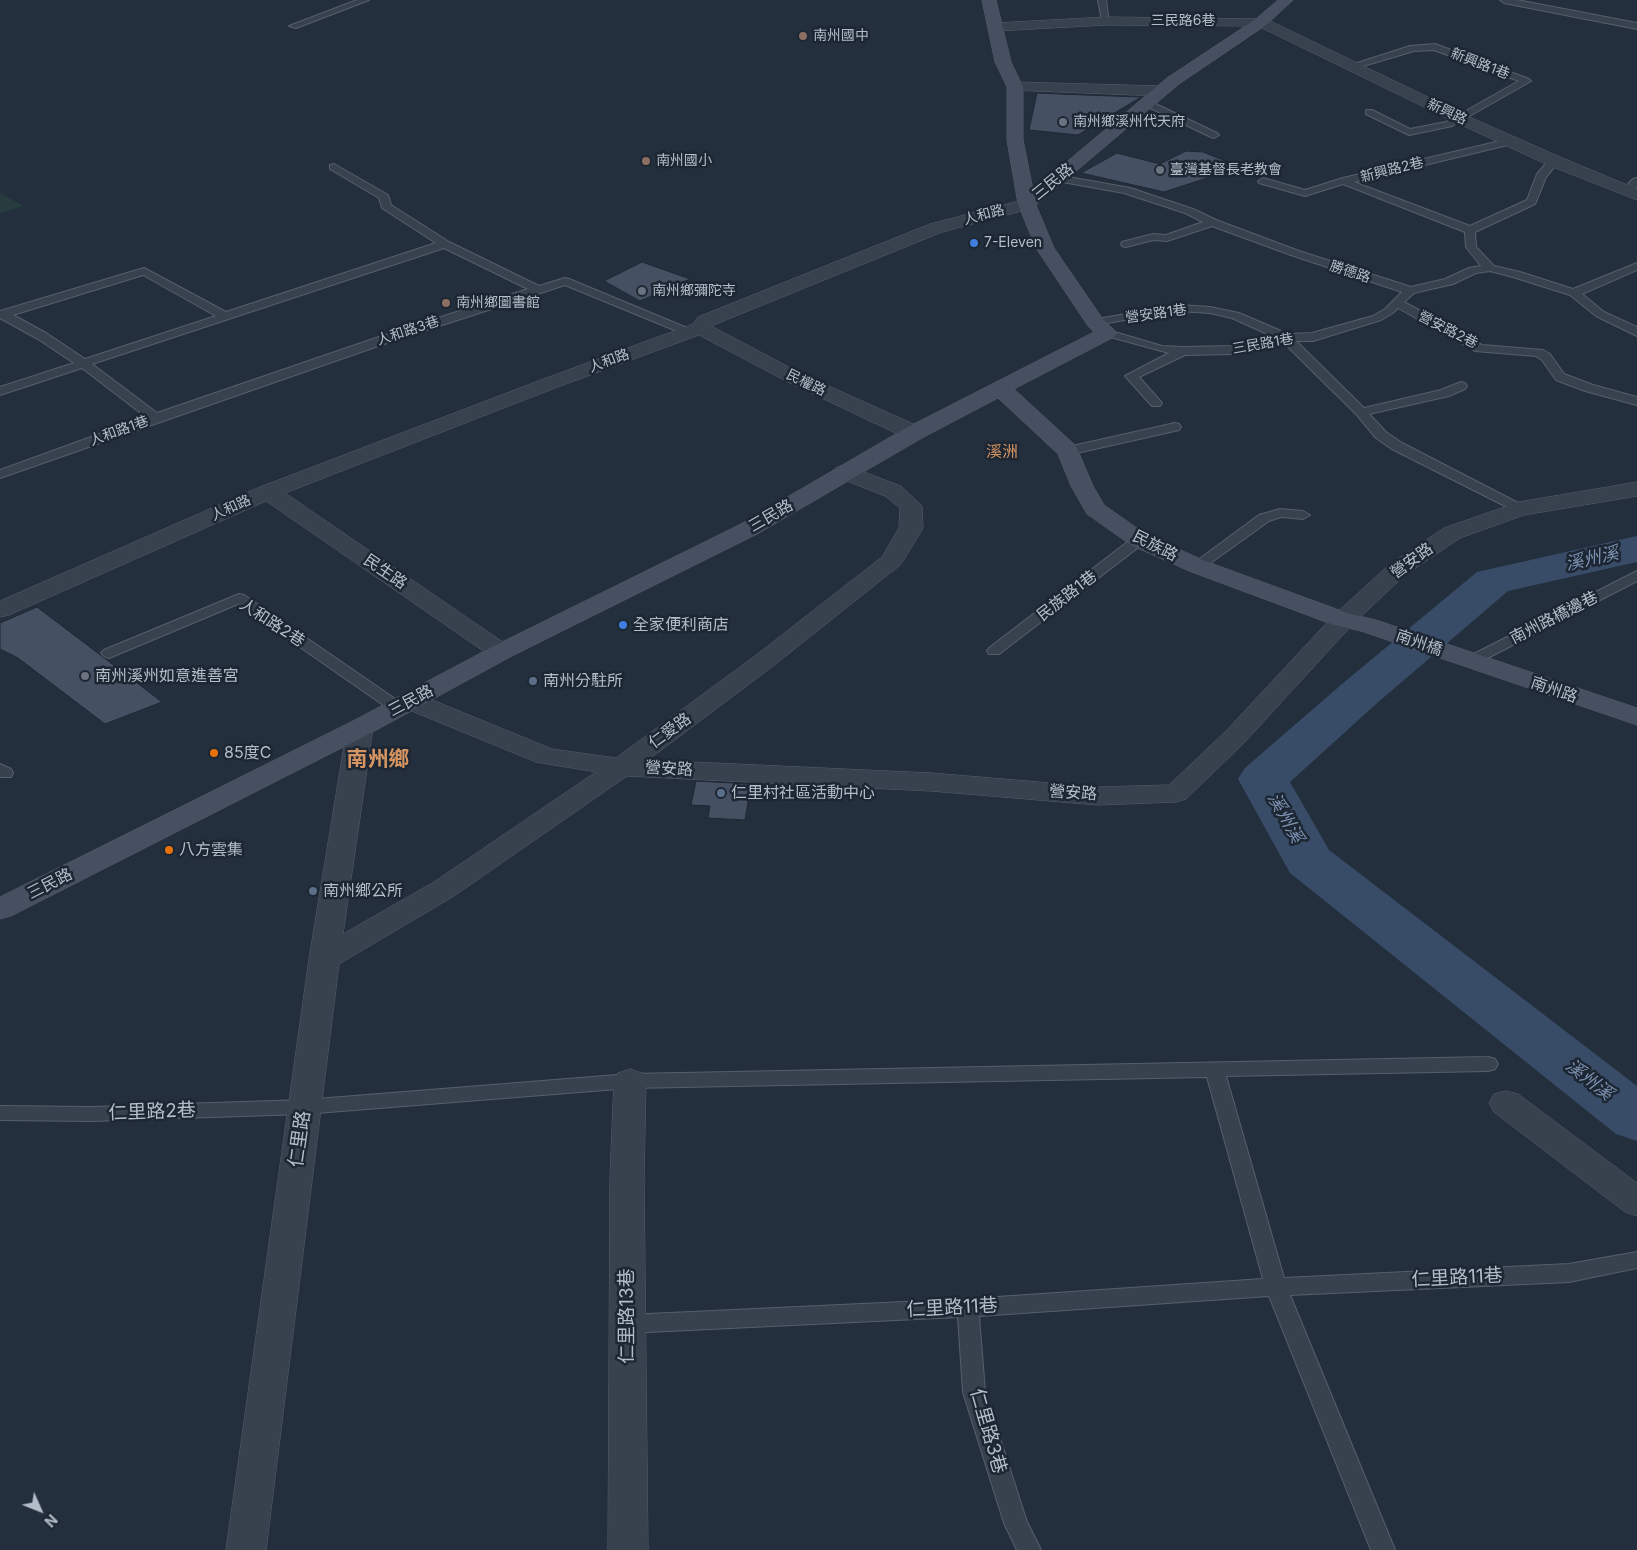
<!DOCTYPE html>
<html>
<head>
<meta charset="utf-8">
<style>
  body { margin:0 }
  #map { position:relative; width:1637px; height:1550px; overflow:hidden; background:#242f3e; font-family:Inter,sans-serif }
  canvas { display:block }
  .north { position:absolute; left:15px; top:1485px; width:50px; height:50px; -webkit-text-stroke:4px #1d2633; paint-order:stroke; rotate:134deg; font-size:14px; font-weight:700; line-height:20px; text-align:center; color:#b4bcc9 }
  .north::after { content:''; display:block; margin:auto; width:18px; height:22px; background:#b4bcc9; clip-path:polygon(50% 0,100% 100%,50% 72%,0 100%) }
</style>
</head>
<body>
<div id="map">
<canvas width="1637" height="1550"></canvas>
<div class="north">N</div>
</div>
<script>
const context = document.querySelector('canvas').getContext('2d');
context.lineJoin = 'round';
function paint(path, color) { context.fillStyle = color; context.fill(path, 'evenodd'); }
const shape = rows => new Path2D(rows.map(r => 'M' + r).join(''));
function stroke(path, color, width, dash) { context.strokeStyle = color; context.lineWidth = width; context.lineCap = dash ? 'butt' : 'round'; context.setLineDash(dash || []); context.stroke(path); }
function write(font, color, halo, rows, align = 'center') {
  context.font = font + ' Inter,"Noto Sans TC",sans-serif'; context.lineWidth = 5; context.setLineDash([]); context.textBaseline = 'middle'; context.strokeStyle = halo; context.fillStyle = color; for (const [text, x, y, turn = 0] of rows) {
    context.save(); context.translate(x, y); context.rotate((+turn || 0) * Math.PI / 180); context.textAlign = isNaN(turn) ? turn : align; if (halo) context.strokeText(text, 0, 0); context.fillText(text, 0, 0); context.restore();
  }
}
paint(shape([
  [0,193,24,206,0,213]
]), '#263c3f');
paint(shape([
  [1637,536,1637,562,1508,591,1376,704,1290,782,1329,850,1637,1086,1637,1141,1616,1134,1290,873,1238,779,1245,768,1342,684,1477,572,1637,536]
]), '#394c67');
const building = shape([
  [1037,93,1084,95,1141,97,1078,135,1029,130,1037,93],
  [1186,151,1203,152,1241,167,1164,192,1081,173,1117,153,1160,164,1186,151],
  [642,262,690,279,640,301,604,281,642,262],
  [37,607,103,657,162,702,105,724,18,658,0,649,0,623,37,607],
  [696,781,751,784,745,820,708,818,710,806,691,805,696,781]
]);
paint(building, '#455162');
stroke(building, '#1f2835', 1);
const lane = shape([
  [357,0,369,0,296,28,289,26,357,0],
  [1098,0,1106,0,1109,23,1102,21,1098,0],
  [1500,0,1517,0,1637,23,1637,29,1504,3,1500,0],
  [1435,44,1529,79,1531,81,1452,126,1409,135,1366,114,1366,110,1372,110,1410,129,1446,122,1519,81,1434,50,1414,51,1353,69,1348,66,1410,46,1435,44],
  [1147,100,1217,133,1219,135,1214,138,1211,137,1144,105,1144,101,1147,100],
  [1513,138,1516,139,1516,143,1354,182,1470,226,1527,200,1537,174,1550,159,1558,159,1559,161,1546,177,1535,204,1475,232,1476,247,1494,266,1520,272,1573,289,1637,263,1637,270,1582,294,1604,312,1637,327,1637,336,1596,316,1570,295,1513,277,1490,271,1476,273,1453,284,1414,293,1404,302,1482,345,1543,350,1550,354,1564,374,1593,385,1637,397,1637,405,1585,391,1556,380,1542,360,1536,356,1475,351,1398,308,1393,313,1381,320,1313,341,1296,341,1364,408,1441,390,1461,382,1465,383,1467,386,1465,389,1449,396,1369,414,1386,432,1402,443,1524,506,1526,509,1519,513,1392,449,1376,438,1357,415,1283,342,1232,354,1185,355,1139,377,1162,403,1160,406,1152,406,1125,376,1169,353,1103,335,1101,333,1103,331,1111,331,1162,346,1183,347,1232,346,1274,337,1232,318,1210,313,1179,311,1095,325,1089,322,1091,320,1179,305,1210,307,1239,313,1288,334,1312,333,1373,316,1385,309,1402,292,1291,255,1212,226,1167,241,1153,240,1126,247,1122,246,1121,244,1122,242,1153,234,1166,235,1203,222,1185,213,1124,193,1057,181,1052,178,1057,175,1130,188,1193,209,1216,220,1299,251,1411,287,1445,279,1469,268,1481,266,1466,247,1465,232,1343,184,1305,196,1259,183,1258,181,1263,178,1305,190,1343,178,1513,138],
  [334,164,388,195,391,205,449,242,539,286,565,278,569,279,692,330,694,332,692,334,684,334,565,285,381,345,0,478,0,470,146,417,82,368,0,395,0,387,74,363,38,339,0,318,0,311,144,268,226,312,436,243,382,208,379,198,330,169,330,165,334,164],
  [444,248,528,289,373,339,157,413,92,364,444,248],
  [143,275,216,316,85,359,46,333,13,315,143,275],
  [1637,178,1637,187,1632,192,1624,192,1623,190,1624,188,1633,179,1637,178],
  [1175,423,1179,424,1181,427,1179,430,1068,455,1062,451,1068,447,1175,423],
  [1280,509,1303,511,1310,515,1303,519,1281,517,1269,521,1202,569,1192,569,1190,566,1259,515,1280,509],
  [1139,536,1144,537,1146,540,1144,543,999,654,989,654,987,651,989,648,1134,537,1139,536],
  [1637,571,1637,581,1476,664,1471,666,1466,664,1463,661,1466,658,1637,571],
  [239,594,244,595,404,705,406,708,404,711,392,711,238,604,114,656,109,658,104,656,101,653,104,650,239,594],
  [0,764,11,769,13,773,11,777,0,777,0,764],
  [1488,1057,1495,1059,1498,1064,1495,1069,1488,1071,1226,1076,1284,1278,1569,1264,1637,1252,1637,1268,1569,1282,1290,1295,1395,1550,1371,1550,1269,1296,979,1316,985,1392,1027,1522,1041,1550,1017,1550,1004,1523,963,1392,958,1317,627,1333,619,1330,616,1324,619,1318,627,1315,968,1299,1263,1279,1207,1077,630,1088,304,1114,91,1121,0,1120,0,1106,91,1107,304,1100,630,1074,1488,1057]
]);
const street = shape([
  [1106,17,1266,19,1467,116,1560,157,1637,189,1637,200,1548,165,1455,122,1258,26,1106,25,996,31,991,30,989,27,991,24,996,23,1106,17],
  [1015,82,1161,86,1167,88,1169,91,1167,94,1161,96,1009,90,1007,87,1009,84,1015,82],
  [1027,199,1033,200,1036,204,1033,208,942,232,711,326,802,374,922,428,925,433,922,438,914,439,906,438,788,382,699,335,555,388,285,493,510,647,514,652,510,657,501,660,492,657,266,501,9,615,0,617,0,601,260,487,541,380,693,324,698,317,930,224,1027,199],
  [845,465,901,486,922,506,923,528,903,561,899,566,773,666,648,760,931,773,1098,787,1169,785,1226,731,1334,615,1389,565,1444,528,1519,502,1637,482,1637,496,1524,515,1460,538,1405,575,1352,625,1244,743,1186,799,1176,802,1098,805,931,791,627,776,454,896,339,964,266,1550,226,1550,309,959,347,728,351,722,360,720,369,722,373,728,343,934,434,882,596,772,536,762,402,707,398,701,402,695,411,693,420,695,552,749,616,758,755,656,882,557,899,528,900,508,885,496,837,477,834,472,837,467,845,465],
  [630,1069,642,1073,646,1081,644,1177,648,1550,608,1550,610,1177,614,1081,618,1073,630,1069],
  [1506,1091,1518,1094,1637,1183,1637,1216,1625,1212,1494,1112,1489,1103,1494,1094,1506,1091]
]);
const secondary = shape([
  [982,0,996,0,1011,62,1023,87,1023,140,1033,190,1167,78,1256,19,1278,0,1293,0,1266,25,1179,84,1036,205,1054,248,1102,318,1117,333,1114,337,1014,389,1076,446,1093,486,1104,505,1147,535,1205,561,1350,614,1376,620,1637,708,1637,725,1361,631,1334,625,1189,571,1131,545,1087,514,1071,486,1058,454,998,398,922,438,757,534,510,657,369,734,11,916,0,919,0,897,351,722,492,647,741,524,906,428,1094,332,1088,326,1036,248,1018,204,1007,140,1007,87,995,62,982,0]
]);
stroke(lane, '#565f6c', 2);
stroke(street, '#565f6c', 1);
stroke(secondary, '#565f6c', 1);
paint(lane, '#38414e');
paint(street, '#38414e');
paint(secondary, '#465061');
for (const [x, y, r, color] of [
  [803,36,5,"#8d6e63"],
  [1063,122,5,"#6b7280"],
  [646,161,5,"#8d6e63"],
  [1160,170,5,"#6b7280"],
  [974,243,5,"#3f7fe0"],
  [642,291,5,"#6b7280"],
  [446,303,5,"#8d6e63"],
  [623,625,5,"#3f7fe0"],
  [85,676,5,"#6b7280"],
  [533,681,5,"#5c6f8a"],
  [214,753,5,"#e8710a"],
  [721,793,5,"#5c6f8a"],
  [169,850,5,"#e8710a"],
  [313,891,5,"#5c6f8a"]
]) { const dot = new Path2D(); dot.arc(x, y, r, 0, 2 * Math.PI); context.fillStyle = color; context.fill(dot); stroke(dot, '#1d2633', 2); }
write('14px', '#b4bcc9', '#1d2633', [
  ["三民路6巷",1183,21],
  ["新興路1巷",1480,64,21],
  ["新興路",1447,112,25],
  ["新興路2巷",1392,170,-14],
  ["人和路",984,215,-15],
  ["勝德路",1350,272,18],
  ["營安路1巷",1156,314,-8],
  ["營安路2巷",1448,330,27],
  ["人和路3巷",408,331,-18],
  ["三民路1巷",1263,344,-10],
  ["人和路",609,361,-20],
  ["民權路",806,383,26],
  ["人和路1巷",119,431,-20],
  ["人和路",231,508,-24]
]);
write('14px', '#b4bcc9', '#1d2633', [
  ["南州國中",813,36],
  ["南州鄉溪州代天府",1073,122],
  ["南州國小",656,161],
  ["臺灣基督長老教會",1170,170],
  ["7-Eleven",984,243],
  ["南州鄉彌陀寺",652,291],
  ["南州鄉圖書館",456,303]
], 'left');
write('16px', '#b4bcc9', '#1d2633', [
  ["三民路",1053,182,-39],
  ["三民路",771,516,-30],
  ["民族路",1155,546,27],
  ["營安路",1412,561,-36],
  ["民生路",385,572,34],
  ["民族路1巷",1067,596,-38],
  ["南州路橋邊巷",1554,618,-27],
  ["人和路2巷",272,623,33],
  ["南州橋",1419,643,19],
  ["南州路",1554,690,19],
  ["三民路",411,701,-28],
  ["仁愛路",670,731,-36],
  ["營安路",669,769,3],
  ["營安路",1073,793,4],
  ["三民路",50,884,-27]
]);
write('16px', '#d59563', '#1d2633', [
  ["溪洲",1002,452]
]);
write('16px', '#b4bcc9', '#1d2633', [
  ["全家便利商店",633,625],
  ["南州溪州如意進善宮",95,676],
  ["南州分駐所",543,681],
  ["85度C",224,753],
  ["仁里村社區活動中心",731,793],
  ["八方雲集",179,850],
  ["南州鄉公所",323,891]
], 'left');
write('italic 18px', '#7c92b1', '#1d2633', [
  ["溪州溪",1592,559,-13],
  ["溪州溪",1285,818,61],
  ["溪州溪",1589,1080,38]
]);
write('19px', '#b4bcc9', '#1d2633', [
  ["仁里路2巷",152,1112,-2],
  ["仁里路",300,1139,-82],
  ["仁里路11巷",1457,1278,-3],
  ["仁里路11巷",952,1308,-3],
  ["仁里路13巷",627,1316,-90],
  ["仁里路3巷",988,1431,74]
]);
write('bold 21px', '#d59563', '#1d2633', [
  ["南州鄉",378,760]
]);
</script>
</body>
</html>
